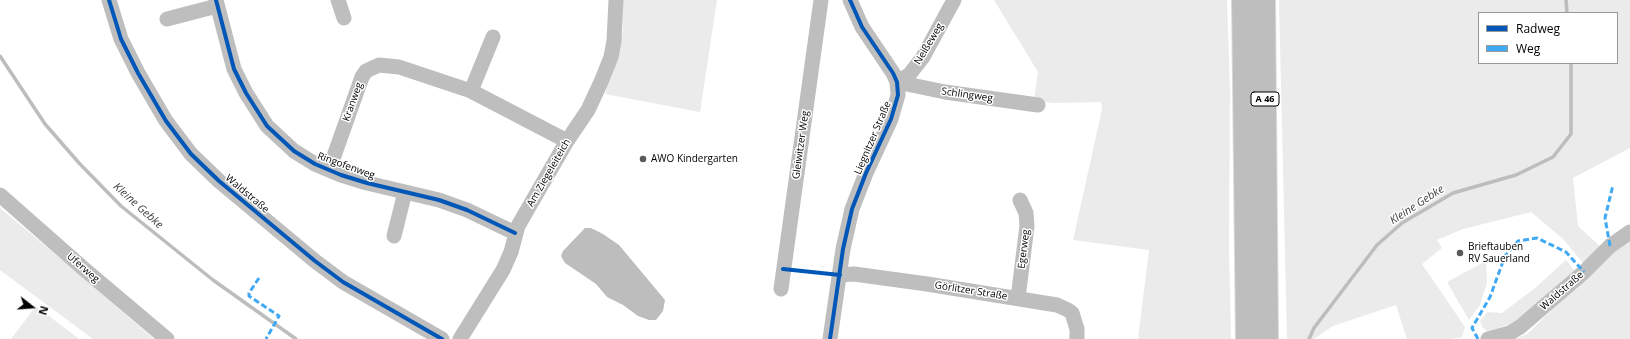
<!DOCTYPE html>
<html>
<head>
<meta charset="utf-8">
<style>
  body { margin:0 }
  #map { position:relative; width:1630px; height:339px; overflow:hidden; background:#fff; font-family:"Open Sans",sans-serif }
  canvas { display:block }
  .legend { position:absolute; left:1478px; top:12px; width:140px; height:52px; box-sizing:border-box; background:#fff; border:1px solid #999; margin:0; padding:5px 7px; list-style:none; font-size:12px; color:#000 }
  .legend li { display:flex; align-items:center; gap:8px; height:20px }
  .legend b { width:20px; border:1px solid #999 }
  .north { position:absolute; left:12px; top:287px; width:40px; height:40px; -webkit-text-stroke:3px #fff; paint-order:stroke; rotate:107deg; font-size:11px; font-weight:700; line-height:16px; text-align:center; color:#000 }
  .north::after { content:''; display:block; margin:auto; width:14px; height:18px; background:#000; clip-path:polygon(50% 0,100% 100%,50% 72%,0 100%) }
</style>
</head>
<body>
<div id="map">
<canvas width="1630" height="339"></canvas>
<ul class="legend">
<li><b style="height:5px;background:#0057b8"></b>Radweg</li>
<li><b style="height:5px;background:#3fa9f5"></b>Weg</li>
</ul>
<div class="north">N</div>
</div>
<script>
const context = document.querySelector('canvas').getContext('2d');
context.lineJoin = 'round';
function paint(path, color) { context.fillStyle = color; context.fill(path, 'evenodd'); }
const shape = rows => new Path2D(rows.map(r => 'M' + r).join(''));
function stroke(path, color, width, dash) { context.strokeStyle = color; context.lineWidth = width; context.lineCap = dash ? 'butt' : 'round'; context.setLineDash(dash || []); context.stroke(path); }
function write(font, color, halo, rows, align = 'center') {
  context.font = font + ' "Open Sans",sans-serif'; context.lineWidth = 3; context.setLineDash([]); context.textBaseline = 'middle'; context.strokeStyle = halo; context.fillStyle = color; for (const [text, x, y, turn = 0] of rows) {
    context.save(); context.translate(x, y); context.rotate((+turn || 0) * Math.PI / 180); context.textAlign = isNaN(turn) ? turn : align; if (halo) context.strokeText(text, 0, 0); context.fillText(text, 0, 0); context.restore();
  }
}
paint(shape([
  [623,0,717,0,700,112,605,94,618,56,623,29],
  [994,0,1227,0,1230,89,1229,248,1231,339,1138,339,1149,250,1073,240,1102,109,1101,102,1052,103,1034,100,1038,72],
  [1279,0,1630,0,1630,148,1573,178,1578,226,1602,248,1584,264,1563,239,1531,212,1463,229,1437,240,1442,248,1422,264,1465,327,1462,337,1452,339,1407,339,1396,305,1333,326,1314,339,1287,339],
  [1479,13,1617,13,1617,63,1479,63],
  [0,208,54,253,154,339,93,339,0,270],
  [1630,240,1630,339,1515,339,1527,334,1610,254],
  [1566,260,1574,270,1518,321,1494,330,1487,331,1482,327,1480,321,1487,312,1502,313,1535,288],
  [1486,261,1487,283,1480,305,1469,320,1447,282],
  [36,306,79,339,11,339]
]), '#ebebeb');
paint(shape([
  [585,228,591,228,603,234,619,245,665,300,663,311,656,320,649,320,638,316,623,305,607,297,596,284,565,263,561,256,563,251]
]), '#bdbdbd');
stroke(shape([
  [1566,0,1567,13],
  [0,56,45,124,79,163,121,206,213,280,296,339],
  [1309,339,1314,328,1377,245,1402,223,1453,193,1516,175,1553,157,1571,134,1571,63]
]), '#bdbdbd', 3.5);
const motorway = shape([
  [1243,0,1247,339],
  [1264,0,1267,339]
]);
stroke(motorway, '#dbdbdb', 24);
stroke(shape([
  [109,0,121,39,138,73,166,121,191,154,219,181,315,261,343,282,442,339],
  [216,0,234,69,246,93,267,126,294,151,315,164,341,175,367,183,439,200,467,210,515,233],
  [338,0,344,18],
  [167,19,217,6],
  [897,82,945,92,1038,105],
  [897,82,909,75,923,57,954,0],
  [471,91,493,37],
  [329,170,362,77,366,71,379,65,399,67,471,91,567,141],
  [0,195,84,269,167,339],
  [394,236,405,192],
  [840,275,854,274,927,284,1057,305,1068,310,1072,313,1077,329,1077,339],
  [781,289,821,0],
  [1018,298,1027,226,1026,213,1020,200],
  [460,339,503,270,511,252,518,226,567,141,588,110,601,82,611,57,614,41,616,0],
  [830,339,843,249,852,209,866,173,891,119,898,95,897,82,893,73,862,27,850,0],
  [1488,339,1510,333,1520,327,1584,272,1610,246,1630,232]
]), '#bebebe', 15);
stroke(motorway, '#bebebe', 22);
stroke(shape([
  [1610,246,1605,218,1613,185],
  [259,278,249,293,249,296,279,316,266,339],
  [1478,339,1472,328,1490,297,1505,256,1518,241,1537,238,1566,252,1584,272]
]), '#3fa9f5', 3, [6, 3]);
stroke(shape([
  [109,0,121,39,138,73,166,121,191,154,219,181,315,261,343,282,442,339],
  [216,0,234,69,246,93,267,126,294,151,315,164,341,175,367,183,439,200,467,210,515,233],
  [783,269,840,275],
  [830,339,843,249,852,209,866,173,891,119,898,95,897,82,893,73,862,27,850,0]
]), '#0057b8', 4);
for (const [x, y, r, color] of [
  [643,159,4,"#595959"],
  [1460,253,4,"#595959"]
]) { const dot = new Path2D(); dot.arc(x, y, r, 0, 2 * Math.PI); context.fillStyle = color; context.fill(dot); stroke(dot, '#fff', 1.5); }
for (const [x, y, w] of [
  [1265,99,28]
]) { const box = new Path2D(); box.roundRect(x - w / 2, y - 7, w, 14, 3); context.fillStyle = '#fff'; context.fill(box); stroke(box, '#000', 1); }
write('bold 9px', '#000', null, [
  ["A 46",1265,99]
]);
write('10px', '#000', '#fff', [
  ["Neißeweg",929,44,-59],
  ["Schlingweg",967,95,8],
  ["Kranweg",353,102,-70],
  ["Liegnitzer Straße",873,138,-67],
  ["Gleiwitzer Weg",801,145,-82],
  ["Ringofenweg",346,166,20],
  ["Am Ziegeleiteich",549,173,-60],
  ["Waldstraße",247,194,40],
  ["Egerweg",1024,249,-83],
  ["Uferweg",83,268,41],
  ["Görlitzer Straße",971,291,9],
  ["Waldstraße",1562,291,-41]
]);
write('10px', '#000', '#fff', [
  ["AWO Kindergarten",651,159],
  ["Brieftauben",1468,247],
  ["RV Sauerland",1468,259]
], 'left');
write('italic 11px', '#424242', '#fff', [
  ["Kleine Gebke",1417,205,-33],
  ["Kleine Gebke",138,206,42]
]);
</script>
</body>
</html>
